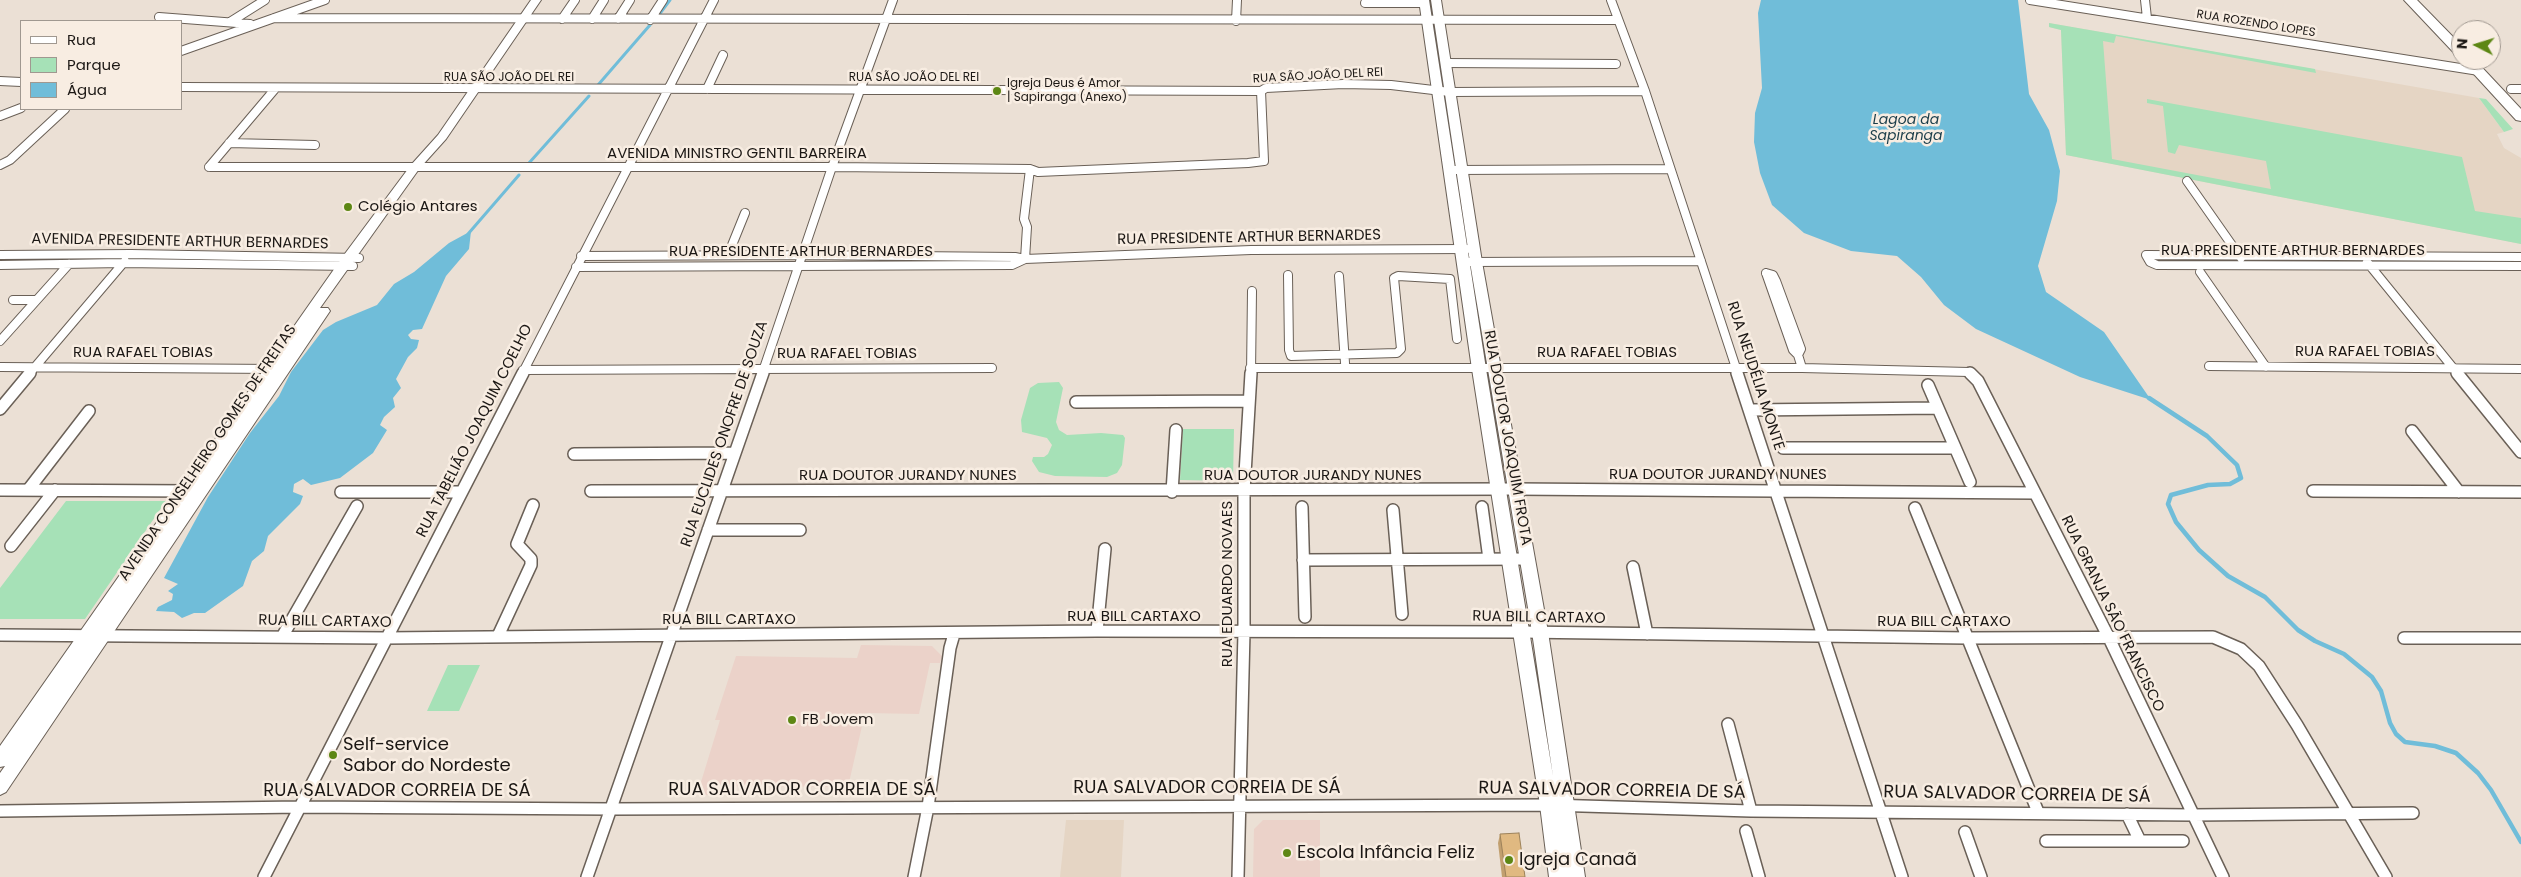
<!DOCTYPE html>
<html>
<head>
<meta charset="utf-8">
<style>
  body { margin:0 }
  #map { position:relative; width:2521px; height:877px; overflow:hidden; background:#ebe0d5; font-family:Poppins,sans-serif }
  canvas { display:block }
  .legend { position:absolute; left:20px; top:20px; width:162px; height:90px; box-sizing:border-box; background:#f8ede2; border:1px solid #a09890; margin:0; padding:6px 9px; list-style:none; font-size:15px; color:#1c1815 }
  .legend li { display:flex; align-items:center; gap:10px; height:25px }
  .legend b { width:25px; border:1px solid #a09890 }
  .north { position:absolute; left:2451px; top:20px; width:50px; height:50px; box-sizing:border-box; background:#f8ede2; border:1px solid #a09890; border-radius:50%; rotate:275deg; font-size:14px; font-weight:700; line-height:20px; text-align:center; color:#1c1815 }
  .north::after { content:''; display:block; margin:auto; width:18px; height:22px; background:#5d8714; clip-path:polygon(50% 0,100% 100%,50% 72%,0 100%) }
</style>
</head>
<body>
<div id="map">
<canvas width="2521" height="877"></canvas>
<ul class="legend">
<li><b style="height:6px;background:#fff"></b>Rua</li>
<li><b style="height:14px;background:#a6e1b7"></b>Parque</li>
<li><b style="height:14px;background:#70bdd9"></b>Água</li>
</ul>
<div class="north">N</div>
</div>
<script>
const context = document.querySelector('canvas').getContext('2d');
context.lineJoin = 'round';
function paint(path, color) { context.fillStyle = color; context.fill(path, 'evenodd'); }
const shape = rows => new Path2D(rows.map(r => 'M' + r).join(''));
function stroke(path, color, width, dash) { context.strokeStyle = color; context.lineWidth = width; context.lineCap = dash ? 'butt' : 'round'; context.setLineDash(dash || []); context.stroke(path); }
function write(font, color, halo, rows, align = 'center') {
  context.font = font + ' Poppins,sans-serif'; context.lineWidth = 5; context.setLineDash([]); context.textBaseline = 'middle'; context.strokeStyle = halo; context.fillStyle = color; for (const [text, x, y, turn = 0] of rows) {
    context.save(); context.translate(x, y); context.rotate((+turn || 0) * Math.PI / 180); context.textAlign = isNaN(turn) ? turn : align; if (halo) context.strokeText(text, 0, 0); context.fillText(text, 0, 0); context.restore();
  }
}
paint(shape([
  [2049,23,2479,98,2504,132,2497,134,2504,148,2521,158,2521,244,2066,155,2061,30,2049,27],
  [1066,820,1124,820,1121,877,1060,877]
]), '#e5d5c4');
paint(shape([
  [861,645,932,646,942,656,940,663,930,663,919,714,865,713,848,787,713,786,710,795,697,795,720,720,715,720,736,656,857,658],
  [1263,820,1320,820,1320,877,1253,877,1254,829]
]), '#ebd2c9');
paint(shape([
  [2049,23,2315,69,2316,73,2116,36,2114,43,2103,41,2112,159,2271,189,2266,161,2179,145,2175,154,2168,152,2163,106,2147,103,2147,99,2462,157,2475,211,2521,218,2521,244,2066,155,2061,30,2049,27],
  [2479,98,2486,99,2513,129,2504,132],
  [1059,382,1063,388,1056,422,1059,430,1067,435,1101,433,1123,435,1125,438,1122,465,1117,473,1107,477,1055,476,1039,472,1032,461,1033,457,1044,457,1048,454,1052,445,1047,438,1022,432,1021,420,1030,388,1038,383],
  [1183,429,1234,429,1233,481,1180,480],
  [66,501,166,501,85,619,0,619,0,588],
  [448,665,480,665,459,711,427,711]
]), '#a6e1b7');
paint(shape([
  [1761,0,2018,0,2029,94,2049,130,2060,171,2057,201,2038,266,2046,292,2104,332,2151,400,2080,377,1976,329,1944,305,1921,277,1897,256,1851,251,1804,233,1772,205,1760,173,1754,142,1755,113,1762,88,1758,13],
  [471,231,469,249,446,276,422,329,413,330,408,335,411,339,419,340,417,348,408,357,396,379,401,388,393,398,395,407,384,417,380,425,387,430,373,453,340,478,311,485,303,479,294,484,293,492,303,496,300,504,268,536,264,551,252,561,243,586,205,613,194,613,182,618,174,612,156,611,158,607,172,600,173,594,168,591,178,584,164,578,208,497,250,433,279,396,291,372,323,330,336,322,377,305,394,284,414,272,449,243]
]), '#70bdd9');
stroke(shape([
  [658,16,670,0],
  [598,85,650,25],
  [529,163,589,96],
  [468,234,519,175]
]), '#70bdd9', 3);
stroke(shape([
  [2149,398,2207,436,2237,465,2241,478,2230,484,2208,485,2171,495,2168,504,2176,522,2199,550,2228,576,2265,597,2298,630,2315,641,2344,654,2372,677,2381,691,2390,723,2396,734,2405,742,2435,746,2456,753,2478,773,2491,790,2521,842]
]), '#70bdd9', 4.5);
const streetFar1 = shape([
  [1611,0,1645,91,1738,374],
  [2030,0,2479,71],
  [2145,0,2147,18],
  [1365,3,1424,3],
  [159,17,250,24],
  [274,18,1617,20],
  [562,19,575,0],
  [592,19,604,0],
  [618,19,630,0],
  [650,20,663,0],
  [1236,21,1237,0],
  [230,22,265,0],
  [181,51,325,0],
  [1446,63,1616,64],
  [0,81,21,82],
  [181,87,1261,91,1266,88,1343,84,1391,85,1450,92,1645,91],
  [707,89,723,55],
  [2511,89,2521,89],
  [0,116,21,108],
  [229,143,315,145],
  [0,165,10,160,65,109],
  [209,167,832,167,1030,169,1038,172,1248,163,1264,161,1261,91],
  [209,167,275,89],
  [1454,170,1669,169],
  [2187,181,2241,258],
  [0,255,131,254,359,258],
  [728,255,745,213],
  [581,256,803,255,1015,257,1025,259,1251,250,1467,249],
  [2521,257,2146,255,2150,262,2157,265,2521,266],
  [1025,259,1027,227,1024,219,1030,169],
  [1469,262,1701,261],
  [2367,262,2458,374],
  [0,265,123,263,353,266],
  [576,267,1012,265,1025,259],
  [2200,272,2266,367],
  [1766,273,1773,275,1776,281,1801,349,1798,355,1793,350,1766,273],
  [1288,275,1289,350,1291,356,1397,353,1401,349,1394,278,1398,276,1450,279,1457,339],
  [1339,276,1345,363],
  [13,300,36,300],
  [0,341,69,264],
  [1798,355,1802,368],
  [2209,366,2521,369],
  [0,367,276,369],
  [1250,368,1802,368,1969,372,1971,374],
  [523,370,992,368],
  [29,374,125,261],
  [522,374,714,0],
  [762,374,832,167,893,0],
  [1251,374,1252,291]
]);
const street = shape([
  [1737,373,1902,877],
  [1970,373,1978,381,2108,636,2223,877],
  [2457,373,2521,452],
  [1928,385,1970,482],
  [1076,402,1248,401],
  [0,409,30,373],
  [1750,410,1938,408],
  [2412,431,2459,492],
  [1783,448,1955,448],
  [574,454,734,453],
  [0,490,193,491],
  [28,490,89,411],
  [591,491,1515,489,2035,493],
  [2313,491,2521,492],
  [341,492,461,492],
  [1172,492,1176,430],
  [1302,507,1305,617],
  [1482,507,1489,559],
  [1915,508,2038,812],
  [1393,510,1402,614],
  [708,530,800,530],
  [11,546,55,490],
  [1303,560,1528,559],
  [1633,567,1647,634],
  [1097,631,1105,549],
  [0,635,385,638,1097,631,1522,632,1967,638,2213,637,2241,649,2259,666,2297,725,2386,877],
  [498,636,531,565,531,559,517,544,533,505],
  [282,637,357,506],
  [2404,638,2521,638],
  [1728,724,1751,811],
  [0,811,301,807,611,809,1549,805,1751,811,2193,815,2413,813],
  [2127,814,2140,841],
  [1746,831,1759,877],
  [1965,832,1981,877],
  [2046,841,2183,841],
  [264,877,523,373],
  [587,877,763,373],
  [914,877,928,807,950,648,954,634],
  [1238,877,1244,632,1244,491,1251,373]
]);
const secondary = shape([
  [531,0,541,0,446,139,419,169,320,308,328,308,330,311,6,792,0,795,0,773,5,766,0,767,0,746,344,255,411,165,438,135,531,0],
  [1419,0,1429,0,1486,369,1553,776,1532,632,1470,262,1431,0,1441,0,1482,262,1548,632,1585,877,1567,877,1564,857,1567,877,1549,877,1540,805,1472,369,1419,0]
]);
const highway = shape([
  [2404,0,2417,0,2461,45,2461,56,2456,55,2404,0],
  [2461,60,2475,60,2521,109,2521,121,2516,120,2461,60]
]);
stroke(streetFar1, '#6a6057', 10);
stroke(street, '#6a6057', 14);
stroke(secondary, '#6a6057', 2);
stroke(highway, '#6a6057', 2);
stroke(streetFar1, '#fff', 8);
stroke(street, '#fff', 11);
paint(secondary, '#fff');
paint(highway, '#fff');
paint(shape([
  [1500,834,1525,877,1502,877,1498,843]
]), '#c19f6f');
const building = shape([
  [1519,833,1525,877,1506,877,1500,834,1519,833]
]);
paint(building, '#e0b981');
stroke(building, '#9d825a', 1);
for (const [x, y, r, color] of [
  [997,91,5,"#5d8714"],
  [348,207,5,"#5d8714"],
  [792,720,5,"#5d8714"],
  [333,755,5,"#5d8714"],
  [1287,853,5,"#5d8714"],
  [1509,860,5,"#5d8714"]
]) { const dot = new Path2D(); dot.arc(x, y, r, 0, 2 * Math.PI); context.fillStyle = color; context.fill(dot); stroke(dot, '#f8ede2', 2); }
write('12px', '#1c1815', '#f8ede2', [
  ["RUA ROZENDO LOPES",2256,24,9],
  ["RUA SÃO JOÃO DEL REI",1318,76,-3],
  ["RUA SÃO JOÃO DEL REI",509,78],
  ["RUA SÃO JOÃO DEL REI",914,78]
]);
write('12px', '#1c1815', '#f8ede2', [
  ["Igreja Deus é Amor",1007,84],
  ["| Sapiranga (Anexo)",1007,98]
], 'left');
write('italic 14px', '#1a3d4a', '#f8ede2', [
  ["Lagoa da",1906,120],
  ["Sapiranga",1906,136]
]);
write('15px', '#1c1815', '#f8ede2', [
  ["AVENIDA MINISTRO GENTIL BARREIRA",737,154],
  ["RUA PRESIDENTE ARTHUR BERNARDES",1249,238,-1],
  ["AVENIDA PRESIDENTE ARTHUR BERNARDES",180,242,1],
  ["RUA PRESIDENTE ARTHUR BERNARDES",2293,251],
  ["RUA PRESIDENTE ARTHUR BERNARDES",801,252],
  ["RUA RAFAEL TOBIAS",2365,352],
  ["RUA RAFAEL TOBIAS",143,353],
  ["RUA RAFAEL TOBIAS",1607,353],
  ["RUA RAFAEL TOBIAS",847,354],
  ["RUA NEUDÉLIA MONTE",1755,376,72],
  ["RUA TABELIÃO JOAQUIM COELHO",475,431,-63],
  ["RUA EUCLIDES ONOFRE DE SOUZA",725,434,-71],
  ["RUA DOUTOR JOAQUIM FROTA",1507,438,80],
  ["AVENIDA CONSELHEIRO GOMES DE FREITAS",208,453,-56],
  ["RUA DOUTOR JURANDY NUNES",1718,475],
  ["RUA DOUTOR JURANDY NUNES",908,476],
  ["RUA DOUTOR JURANDY NUNES",1313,476],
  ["RUA EDUARDO NOVAES",1228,584,-90],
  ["RUA GRANJA SÃO FRANCISCO",2112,614,64],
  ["RUA BILL CARTAXO",1134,617],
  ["RUA BILL CARTAXO",1539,618,1],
  ["RUA BILL CARTAXO",729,620],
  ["RUA BILL CARTAXO",325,622,1],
  ["RUA BILL CARTAXO",1944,622]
]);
write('15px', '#1c1815', '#f8ede2', [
  ["Colégio Antares",358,207],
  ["FB Jovem",802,720]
], 'left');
write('18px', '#1c1815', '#f8ede2', [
  ["Self-service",343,745],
  ["Sabor do Nordeste",343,766],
  ["Escola Infância Feliz",1297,853],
  ["Igreja Canaã",1519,860]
], 'left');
write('18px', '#1c1815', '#f8ede2', [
  ["RUA SALVADOR CORREIA DE SÁ",1207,788],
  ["RUA SALVADOR CORREIA DE SÁ",802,790],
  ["RUA SALVADOR CORREIA DE SÁ",397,791],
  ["RUA SALVADOR CORREIA DE SÁ",1612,791,1],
  ["RUA SALVADOR CORREIA DE SÁ",2017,795,1]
]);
</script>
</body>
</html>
